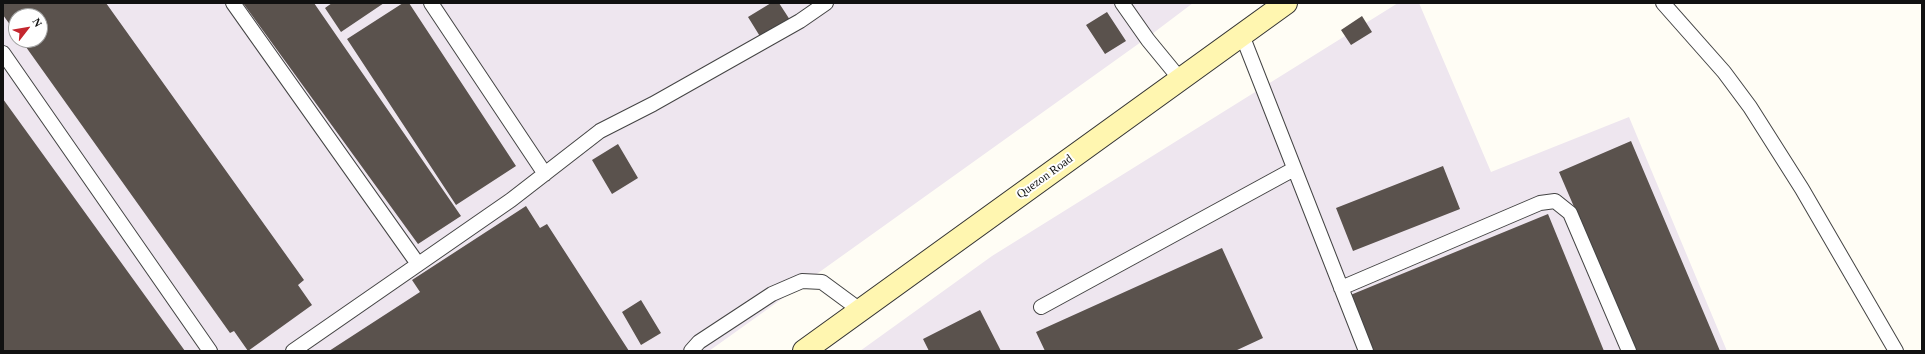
<!DOCTYPE html>
<html>
<head>
<meta charset="utf-8">
<style>
  body { margin:0 }
  #map { position:relative; width:1925px; height:354px; overflow:hidden; background:#fffdf5; font-family:"Times New Roman",serif }
  canvas { display:block }
  .frame { position:absolute; inset:0; border:4px solid #111; pointer-events:none }
  .north { position:absolute; left:8px; top:8px; width:40px; height:40px; box-sizing:border-box; background:#fff; border:1px solid #a0a0a0; border-radius:50%; rotate:59deg; font-size:11px; font-weight:700; line-height:16px; text-align:center; color:#111 }
  .north::after { content:''; display:block; margin:auto; width:14px; height:18px; background:#c4262e; clip-path:polygon(50% 0,100% 100%,50% 72%,0 100%) }
</style>
</head>
<body>
<div id="map">
<canvas width="1925" height="354"></canvas>
<div class="frame"></div>
<div class="north">N</div>
</div>
<script>
const context = document.querySelector('canvas').getContext('2d');
context.lineJoin = 'round';
function paint(path, color) { context.fillStyle = color; context.fill(path, 'evenodd'); }
const shape = rows => new Path2D(rows.map(r => 'M' + r).join(''));
function stroke(path, color, width, dash) { context.strokeStyle = color; context.lineWidth = width; context.lineCap = dash ? 'butt' : 'round'; context.setLineDash(dash || []); context.stroke(path); }
function write(font, color, halo, rows, align = 'center') {
  context.font = font + ' "Times New Roman",serif'; context.lineWidth = 4; context.setLineDash([]); context.textBaseline = 'middle'; context.strokeStyle = halo; context.fillStyle = color; for (const [text, x, y, turn = 0] of rows) {
    context.save(); context.translate(x, y); context.rotate((+turn || 0) * Math.PI / 180); context.textAlign = isNaN(turn) ? turn : align; if (halo) context.strokeText(text, 0, 0); context.fillText(text, 0, 0); context.restore();
  }
}
paint(shape([
  [3,3,1193,3,1148,37,709,351,3,351],
  [16,16,40,16,40,40,16,40],
  [1398,3,1419,3,1491,172,1629,117,1727,351,860,351,992,256]
]), '#eee6ef');
paint(shape([
  [3,3,106,3,304,280,298,285,312,305,248,351,234,331,230,333,21,40,40,40,40,16,16,16,16,33,3,15],
  [243,3,314,3,461,216,418,244],
  [332,3,384,3,341,32,325,8],
  [403,3,409,3,516,166,456,205,347,39],
  [771,3,779,3,790,20,761,38,748,17],
  [1107,12,1126,41,1105,54,1086,25],
  [1362,16,1372,32,1351,45,1341,30],
  [3,99,185,351,3,351],
  [1631,141,1720,351,1636,351,1559,172],
  [618,144,638,178,612,194,592,160],
  [1443,166,1460,209,1353,251,1336,208],
  [526,206,540,228,547,224,629,351,329,351,420,292,412,280],
  [1548,214,1604,351,1370,351,1348,296],
  [1222,248,1263,338,1235,351,1045,351,1036,332],
  [641,300,661,333,641,345,622,312],
  [980,310,1001,351,929,351,923,339]
]), '#5a524d');
const lane = shape([
  [233,3,418,264],
  [431,3,545,174],
  [1122,3,1148,40,1180,79],
  [1663,3,1724,72,1750,107,1802,189,1896,351],
  [1242,35,1366,351],
  [3,53,210,351],
  [1341,288,1540,203,1555,201,1570,213,1629,351],
  [1041,307,1294,169],
  [293,351,511,200,600,131,653,104,800,21,826,3],
  [691,351,699,342,772,294,802,281,822,282,860,310]
]);
const secondary = shape([
  [804,351,1286,3]
]);
stroke(lane, '#444', 16);
stroke(secondary, '#333', 24);
stroke(lane, '#fff', 14);
stroke(secondary, '#fff6b0', 22);
write('12px', '#111', '#fff', [
  ["Quezon Road",1045,177,-36]
]);
</script>
</body>
</html>
